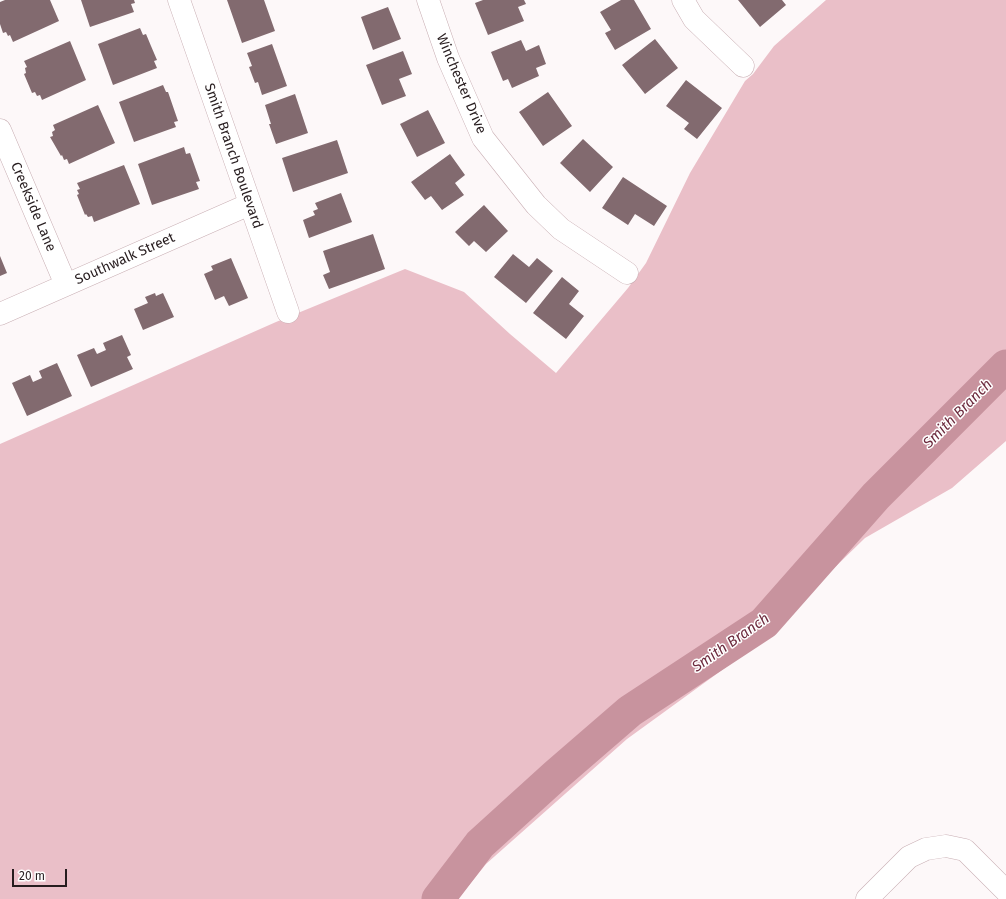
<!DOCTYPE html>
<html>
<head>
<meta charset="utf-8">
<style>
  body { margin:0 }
  #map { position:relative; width:1006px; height:899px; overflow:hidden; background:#fdf8f9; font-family:"Fira Sans",sans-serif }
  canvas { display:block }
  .scale { position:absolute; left:12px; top:869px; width:55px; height:18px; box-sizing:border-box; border:2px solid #271d1f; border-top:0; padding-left:5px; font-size:12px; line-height:14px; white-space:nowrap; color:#271d1f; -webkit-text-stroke:3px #fff; paint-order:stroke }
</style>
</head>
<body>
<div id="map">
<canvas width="1006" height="899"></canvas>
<div class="scale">20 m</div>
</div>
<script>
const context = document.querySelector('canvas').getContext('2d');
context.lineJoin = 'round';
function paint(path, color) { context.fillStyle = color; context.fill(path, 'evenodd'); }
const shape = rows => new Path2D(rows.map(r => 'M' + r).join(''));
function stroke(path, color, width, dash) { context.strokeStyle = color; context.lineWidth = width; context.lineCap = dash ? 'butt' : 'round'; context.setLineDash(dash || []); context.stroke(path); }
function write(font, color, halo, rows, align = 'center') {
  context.font = font + ' "Fira Sans",sans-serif'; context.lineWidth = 3; context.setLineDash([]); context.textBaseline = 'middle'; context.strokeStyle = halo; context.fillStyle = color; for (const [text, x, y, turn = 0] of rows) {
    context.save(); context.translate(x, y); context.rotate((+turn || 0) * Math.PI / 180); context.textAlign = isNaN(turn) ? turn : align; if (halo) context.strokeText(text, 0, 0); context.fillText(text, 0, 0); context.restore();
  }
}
paint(shape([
  [826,0,1006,0,1006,441,952,488,865,538,751,649,627,739,486,864,458,899,0,899,0,444,276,322,405,269,464,292,510,334,556,373,628,288,646,263,690,173,745,81,753,74,774,46]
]), '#eabfc8');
stroke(shape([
  [438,899,480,844,556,775,630,711,764,623,876,496,1006,366]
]), '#c8939e', 33);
paint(shape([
  [5,0,50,0,59,21,13,42,10,35,8,36,6,32,3,33,0,24,0,2],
  [81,0,134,0,135,3,131,4,134,12,90,27],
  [227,0,264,0,275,31,242,43],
  [483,0,524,0,526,4,518,7,524,21,488,35,475,3],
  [621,0,634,0,651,29,615,50,605,33,611,30,600,12],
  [738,0,782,0,786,5,760,27],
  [388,7,401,39,373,50,361,17],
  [140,28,143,35,146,34,151,46,157,60,154,61,157,68,113,85,98,44],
  [655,39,678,68,645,94,622,65],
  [521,40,526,51,539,45,546,64,536,68,539,76,512,88,508,79,503,81,491,52],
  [70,41,86,80,42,100,40,95,37,96,35,92,32,93,24,74,26,73,25,68,27,67,24,61],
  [272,44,287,86,262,95,258,82,255,83,249,67,252,66,247,53],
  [403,51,412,74,399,79,406,96,382,105,366,65],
  [686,80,722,108,697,139,684,129,689,123,666,106],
  [163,85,166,92,168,92,178,121,174,122,176,127,134,142,119,102],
  [548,92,572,126,543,146,519,112],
  [295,94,308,133,276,144,269,124,271,124,265,105],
  [98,105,115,143,69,164,67,159,64,160,62,155,61,156,50,137,53,136,52,132,55,130,53,125],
  [428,110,445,143,417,157,400,124],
  [583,139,613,167,590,192,560,163],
  [337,140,348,173,293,192,282,158],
  [184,147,186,154,190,153,200,181,196,182,199,189,152,205,138,164],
  [450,154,465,175,455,183,464,195,442,210,431,196,425,200,411,182],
  [124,165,140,204,94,222,92,216,88,217,86,214,85,215,77,195,79,194,77,190,80,189,77,183],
  [623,177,667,206,654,226,635,214,628,225,602,208],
  [341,193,352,222,309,238,303,220,315,215,313,211,318,209,315,203],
  [484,205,508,231,486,252,474,241,469,246,455,232],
  [373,234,385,269,329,289,323,275,330,272,323,251],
  [513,254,529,267,537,258,553,271,526,303,494,277],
  [0,256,7,273,0,276],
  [231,258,248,298,229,306,224,296,215,300,204,274,213,270,211,266],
  [562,277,579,291,569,304,584,316,566,339,533,313],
  [155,293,156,296,163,293,174,317,143,330,134,309,148,303,145,297],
  [122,335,131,355,127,357,133,369,91,387,77,355,94,348,97,354,106,350,103,343],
  [57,363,72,396,27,416,12,383,30,375,33,382,42,378,39,371]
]), '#826a6f');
const minor = shape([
  [179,0,288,312],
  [428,0,448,58,483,138,536,205,561,229,627,273],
  [683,0,694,19,743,66],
  [0,130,66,285],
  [0,314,250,204],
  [867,899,909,857,926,849,946,846,965,850,1006,891]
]);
stroke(minor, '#c8aeb3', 23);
stroke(minor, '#fff', 22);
write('14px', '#271d1f', '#fff', [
  ["Winchester Drive",461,84,67],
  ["Smith Branch Boulevard",233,156,71],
  ["Creekside Lane",33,207,67],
  ["Southwalk Street",125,259,-24]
]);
write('italic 15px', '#6d2b3e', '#fff', [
  ["Smith Branch",958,414,-45],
  ["Smith Branch",731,643,-35]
]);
</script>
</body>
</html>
